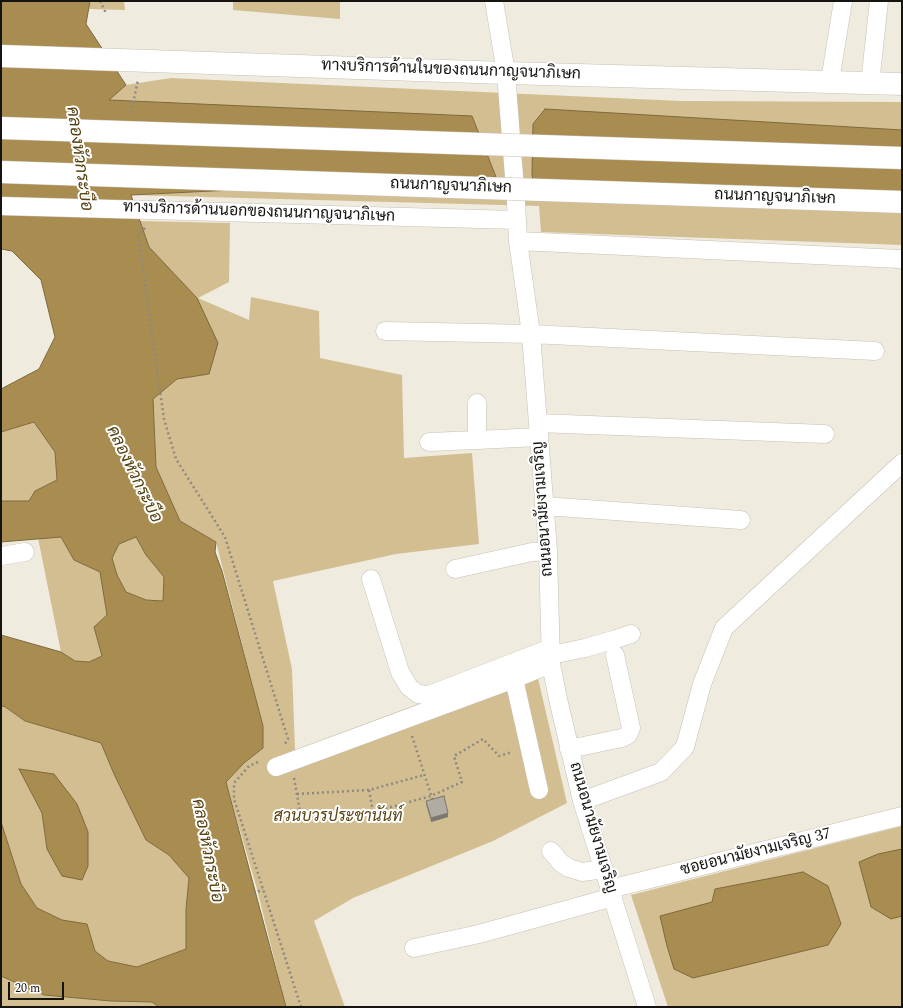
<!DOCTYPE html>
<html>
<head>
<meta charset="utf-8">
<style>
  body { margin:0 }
  #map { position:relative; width:903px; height:1008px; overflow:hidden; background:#f0ebdf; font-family:Spectral,serif }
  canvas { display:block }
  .frame { position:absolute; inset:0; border:2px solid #161410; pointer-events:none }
  .scale { position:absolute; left:8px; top:982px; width:56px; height:18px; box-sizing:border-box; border:2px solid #161410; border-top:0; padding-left:5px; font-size:12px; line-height:14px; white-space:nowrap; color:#161410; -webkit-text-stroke:3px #fff; paint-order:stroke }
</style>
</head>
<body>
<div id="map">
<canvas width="903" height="1008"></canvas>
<div class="frame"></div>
<div class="scale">20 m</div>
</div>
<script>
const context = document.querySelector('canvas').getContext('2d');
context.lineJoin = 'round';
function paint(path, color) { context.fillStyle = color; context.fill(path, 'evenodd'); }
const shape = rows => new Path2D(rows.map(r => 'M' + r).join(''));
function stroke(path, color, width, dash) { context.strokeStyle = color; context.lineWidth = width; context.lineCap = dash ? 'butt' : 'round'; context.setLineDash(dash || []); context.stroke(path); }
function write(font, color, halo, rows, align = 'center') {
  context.font = font + ' Spectral,Sarabun,serif'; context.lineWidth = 4; context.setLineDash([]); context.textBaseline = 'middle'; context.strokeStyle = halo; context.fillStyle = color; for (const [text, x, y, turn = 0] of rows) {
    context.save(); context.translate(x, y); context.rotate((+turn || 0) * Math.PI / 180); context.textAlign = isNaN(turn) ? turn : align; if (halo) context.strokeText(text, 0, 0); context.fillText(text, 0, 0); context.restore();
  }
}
paint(shape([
  [90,1,124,1,125,10,89,9],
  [233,1,340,1,340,19,233,10],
  [171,78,681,101,902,102,902,245,541,232,539,206,131,195,496,177,108,100,126,85],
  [140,221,230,223,229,282,198,298,249,320,251,297,319,311,320,358,402,375,404,458,472,453,479,544,396,554,273,581,292,669,295,750,534,661,567,803,493,841,353,898,314,921,345,1007,286,1007,257,889,226,782,244,763,263,748,263,726,216,542,180,521,156,468,152,399,177,379,209,374,197,298,149,247],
  [34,422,55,452,57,480,35,491,30,501,1,501,1,432],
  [61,537,74,560,100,572,107,615,94,627,102,656,89,662,75,661,61,652,38,538],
  [136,537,146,555,164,577,164,601,146,600,126,592,117,575,111,558,119,544],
  [4,706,25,721,101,743,114,774,146,840,169,855,189,878,186,909,186,949,137,967,108,961,95,951,87,925,62,920,37,908,21,884,1,822,1,707],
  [20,769,82,880,47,849,42,813],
  [902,826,902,1007,668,1007,631,895],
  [1,976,44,995,111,1001,152,1002,159,1007,1,1007]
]), '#d3be91');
const water = shape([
  [1,1,90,1,86,24,126,85,109,100,472,116,496,177,131,195,149,247,197,298,218,343,209,374,177,379,153,399,156,467,180,521,216,542,215,552,222,571,263,726,263,748,244,763,226,782,286,1007,159,1007,152,1002,111,1001,44,995,1,976,1,822,21,884,37,908,62,920,87,924,95,951,108,961,137,967,186,949,186,909,189,878,169,855,146,840,114,774,101,743,25,721,4,706,1,707,1,635,61,652,75,661,89,662,102,656,94,627,107,615,100,572,74,560,61,537,1,542,1,501,29,501,35,491,57,480,55,452,34,422,1,432,1,389,39,369,55,337,41,280,12,251,1,249,1,1],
  [136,537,146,555,164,577,163,601,146,600,126,592,117,575,112,558,119,544,136,537],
  [545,109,902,130,902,210,534,198,532,173,533,124,545,109],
  [19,769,54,774,77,804,88,832,88,866,82,880,62,876,47,849,42,813,19,769],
  [902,849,902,916,891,919,871,907,859,862,878,854,902,849],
  [803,872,828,886,841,924,828,945,693,978,674,969,667,946,660,916,712,902,715,889,803,872]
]);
paint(water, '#a98d50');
stroke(water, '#7d693d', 1);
const minor = shape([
  [494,1,506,73,516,202,518,241,531,334,548,551,551,664,558,699,582,801,647,1007],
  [830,81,843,1],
  [870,83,879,1],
  [1,206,517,220],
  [518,241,900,259],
  [385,331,531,334,875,351],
  [477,403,477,440,539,437],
  [538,423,825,434],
  [429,442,477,440],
  [544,506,741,520],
  [1,556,25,552],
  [455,569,532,552,548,551],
  [371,579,400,672,409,687,418,694,429,695,551,648],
  [551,655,585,648,616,639,631,634],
  [569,749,622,738,628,735,631,728,615,655],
  [276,767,514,679],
  [539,790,514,679,551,664],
  [582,801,661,772,685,747,702,684,724,628,902,463],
  [551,851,561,863,569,868,582,872,604,869],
  [610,889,902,816],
  [414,948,479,934,613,897]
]);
const major = shape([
  [1,56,506,73,902,84]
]);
stroke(minor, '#c6c0b5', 19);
stroke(major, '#c6c0b5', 23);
stroke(shape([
  [100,1,106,13],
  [131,113,138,80],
  [145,228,138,234,164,419,176,459,225,537,288,739,285,744],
  [412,736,433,801],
  [258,762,249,766,234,783,234,799,301,1007],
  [294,778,301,817],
  [369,790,373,812,431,796,462,782,454,756,483,739,499,756,512,752],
  [297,794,369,790,424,775],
  [249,896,263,889]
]), '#8d8981', 2.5, [2, 3]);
stroke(minor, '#fff', 18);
stroke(major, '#fff', 22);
const highwayBridge = shape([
  [1,128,902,158],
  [1,172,902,202]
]);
stroke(highwayBridge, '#c6c0b5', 23, []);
stroke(highwayBridge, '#fff', 22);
paint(shape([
  [426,801,448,817,431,822,426,805]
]), '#98948a');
paint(shape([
  [448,813,448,817,431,822,431,818]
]), '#7c7871');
const building = shape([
  [444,796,448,813,431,818,426,801,444,796]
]);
paint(building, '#b1aca1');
stroke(building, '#7c7871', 1);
write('16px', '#161410', '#fff', [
  ["ทางบริการด้านในของถนนกาญจนาภิเษก",451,71,2],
  ["ถนนกาญจนาภิเษก",451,187,2],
  ["ถนนกาญจนาภิเษก",775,198,2],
  ["ทางบริการด้านนอกของถนนกาญจนาภิเษก",259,213,2],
  ["ถนนอนามัยงามเจริญ",544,509,-94],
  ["ถนนอนามัยงามเจริญ",592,828,74],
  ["ซอยอนามัยงามเจริญ 37",756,853,-14]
]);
write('italic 16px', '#5a4616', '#fff', [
  ["สวนบวรประชานันท์",338,818]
]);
write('italic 17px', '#564211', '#fff', [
  ["คลองหัวกระบือ",78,159,82],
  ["คลองหัวกระบือ",133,475,64],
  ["คลองหัวกระบือ",206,851,79]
]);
</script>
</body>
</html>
